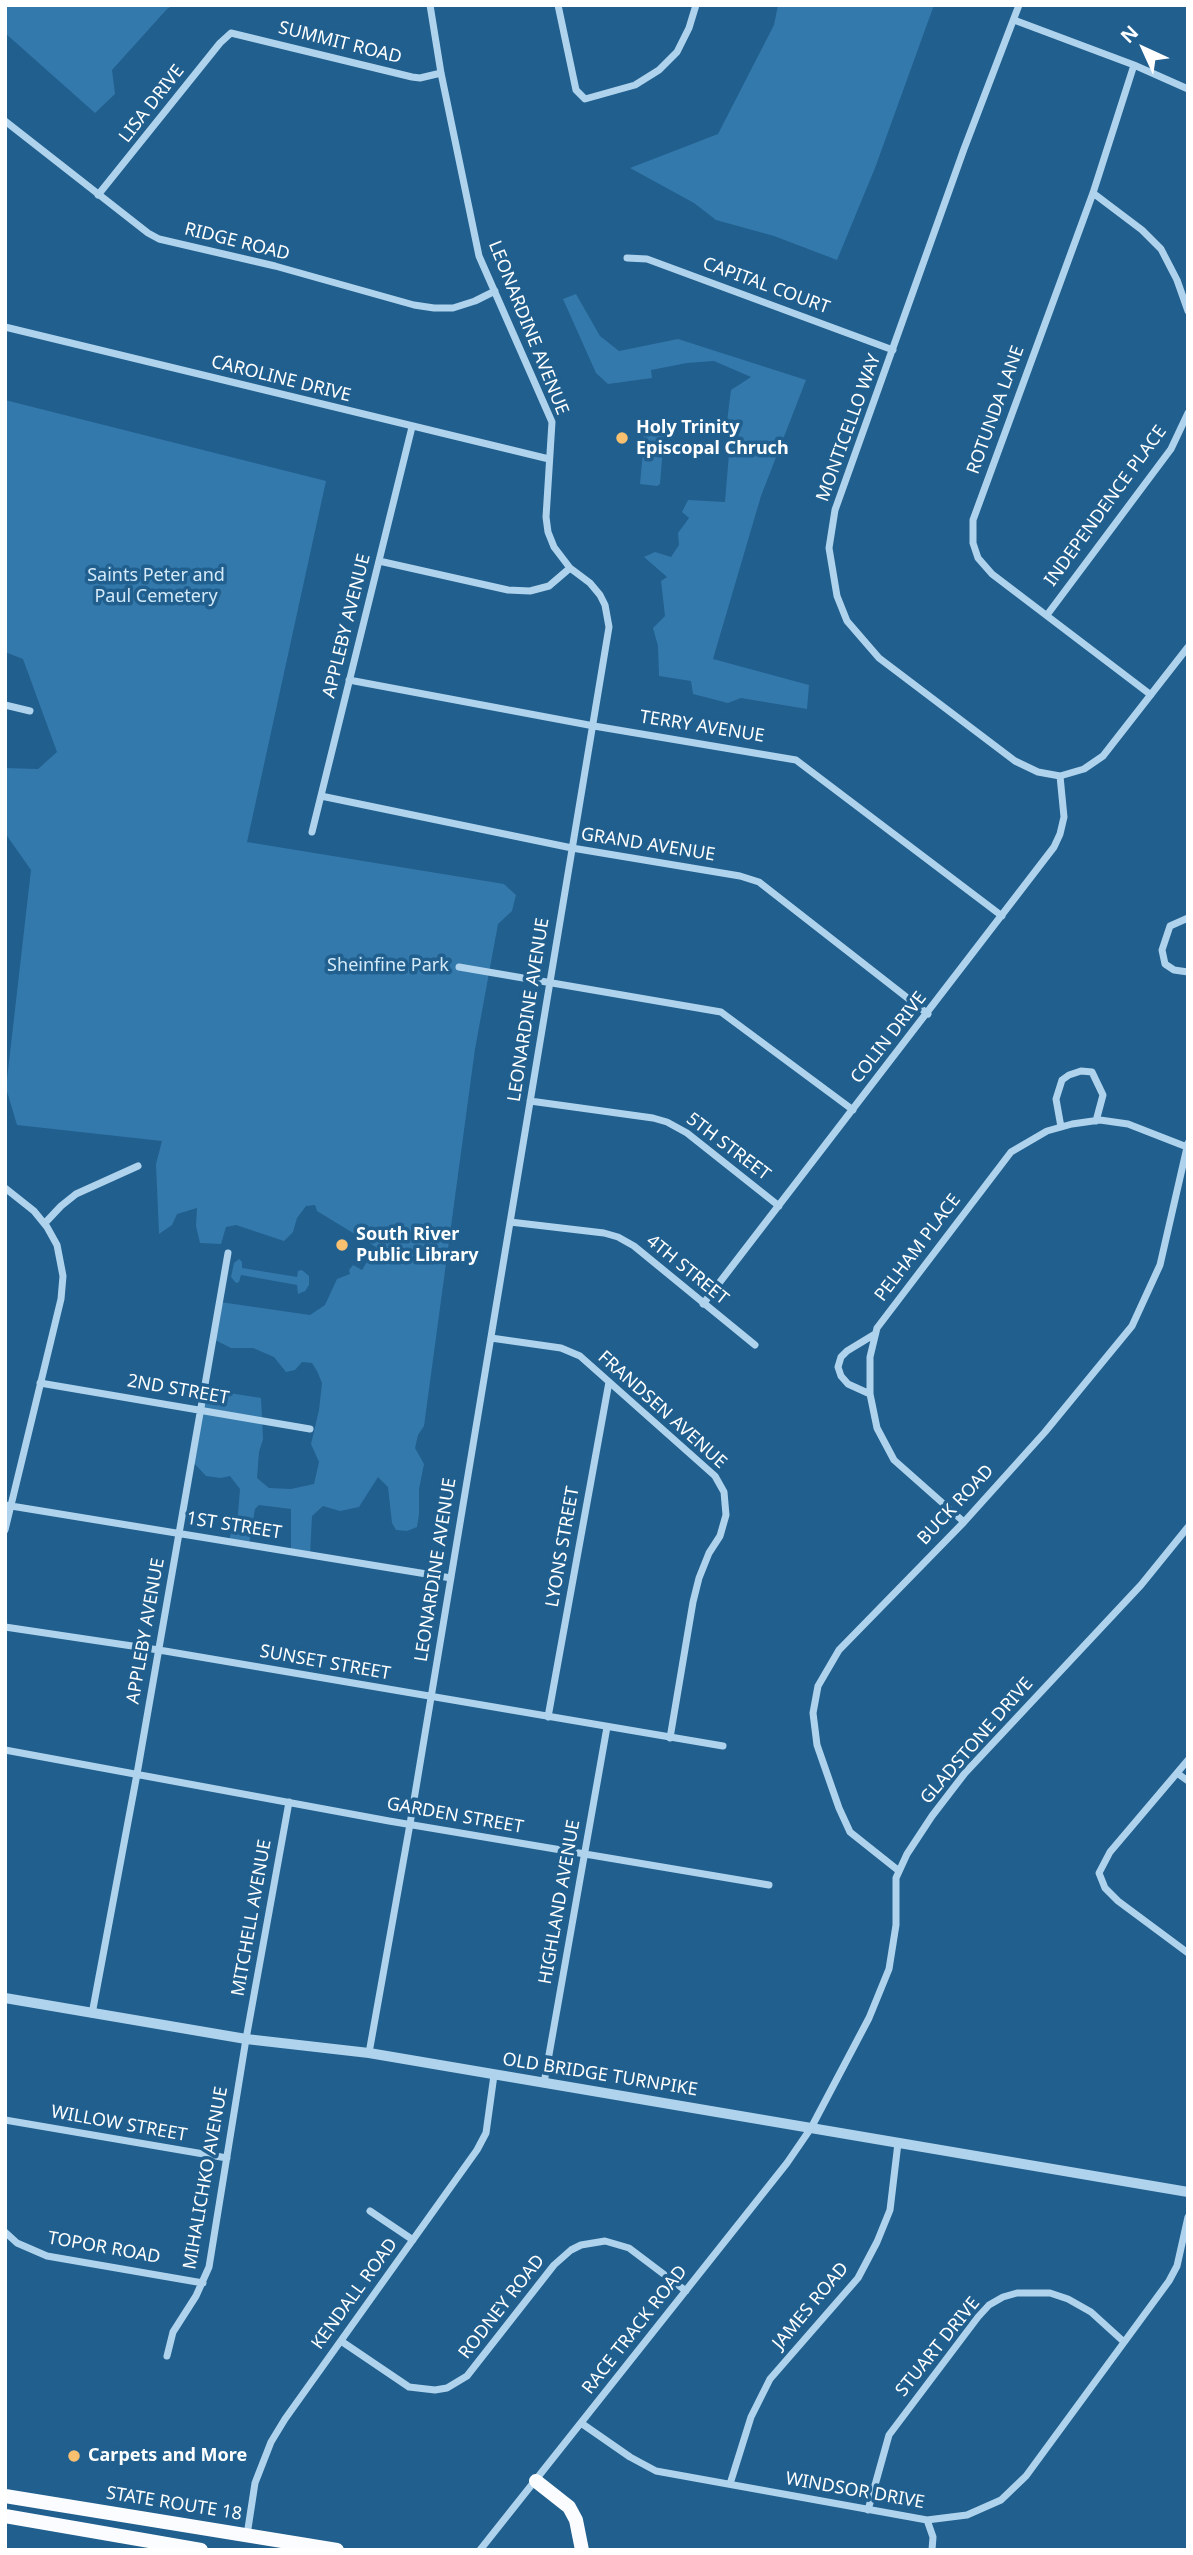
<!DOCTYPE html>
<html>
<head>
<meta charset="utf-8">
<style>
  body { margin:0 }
  #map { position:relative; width:1193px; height:2555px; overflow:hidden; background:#205f8e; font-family:"Noto Sans",sans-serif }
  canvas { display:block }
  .frame { position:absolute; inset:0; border:7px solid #fff; pointer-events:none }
  .north { position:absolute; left:1109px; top:14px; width:70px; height:70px; -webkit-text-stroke:5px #205f8e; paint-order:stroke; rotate:315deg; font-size:19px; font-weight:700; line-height:28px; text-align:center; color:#fff }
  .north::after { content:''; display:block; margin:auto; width:24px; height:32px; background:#fff; clip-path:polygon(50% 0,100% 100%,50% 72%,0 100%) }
</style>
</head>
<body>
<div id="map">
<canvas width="1193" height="2555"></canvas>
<div class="frame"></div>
<div class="north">N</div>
</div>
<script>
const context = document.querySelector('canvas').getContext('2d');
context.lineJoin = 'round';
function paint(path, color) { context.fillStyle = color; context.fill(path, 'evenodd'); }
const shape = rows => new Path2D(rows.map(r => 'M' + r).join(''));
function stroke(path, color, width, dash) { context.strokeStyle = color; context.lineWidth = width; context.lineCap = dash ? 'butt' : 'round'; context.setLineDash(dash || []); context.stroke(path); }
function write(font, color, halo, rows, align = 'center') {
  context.font = font + ' "Noto Sans",sans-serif'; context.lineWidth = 7; context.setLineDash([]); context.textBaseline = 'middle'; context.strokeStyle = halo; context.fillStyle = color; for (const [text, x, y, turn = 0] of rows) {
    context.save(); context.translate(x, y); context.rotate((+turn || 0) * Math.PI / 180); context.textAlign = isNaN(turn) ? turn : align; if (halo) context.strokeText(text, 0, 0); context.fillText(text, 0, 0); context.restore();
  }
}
paint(shape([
  [5,5,174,5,167,9,112,70,115,94,95,113,5,33],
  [778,5,934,5,875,168,837,260,774,236,716,220,694,203,630,168,718,134,774,25],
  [576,294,600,336,619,351,678,339,806,380,761,496,713,659,809,685,807,709,741,698,728,703,693,694,691,681,659,676,658,646,653,628,665,616,661,581,667,577,644,557,655,552,671,557,679,545,678,533,689,518,682,512,688,500,725,502,731,429,726,429,731,390,751,377,714,361,687,363,651,370,652,378,608,384,596,373,563,299],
  [5,400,326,481,247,842,504,884,516,895,512,911,498,924,475,1049,424,1426,418,1435,415,1448,424,1464,419,1489,419,1514,417,1527,407,1531,396,1530,392,1523,388,1487,378,1477,359,1507,340,1511,323,1506,312,1516,310,1555,291,1552,291,1509,259,1505,255,1509,249,1544,228,1542,238,1514,240,1489,230,1476,221,1478,206,1476,192,1461,204,1389,261,1398,263,1439,259,1452,257,1478,269,1488,291,1489,314,1484,319,1462,311,1444,319,1410,322,1383,317,1371,312,1363,302,1362,295,1370,286,1372,274,1357,253,1348,231,1348,213,1339,220,1302,310,1315,325,1305,337,1279,350,1274,349,1270,353,1265,362,1270,376,1247,317,1211,315,1205,306,1206,297,1218,293,1232,284,1241,236,1225,226,1227,221,1244,200,1243,196,1226,197,1208,177,1214,172,1225,159,1234,156,1164,162,1141,17,1125,6,1088,31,870,5,833,5,768,38,769,57,752,23,659,5,652],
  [644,434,664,435,660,484,657,486,640,484,643,452,646,452,646,442,643,441],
  [239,1259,242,1262,242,1268,297,1277,298,1271,302,1270,309,1276,309,1285,305,1291,298,1294,297,1285,241,1275,239,1282,236,1283,231,1277,234,1263]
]), '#3479ab');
stroke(shape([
  [558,5,576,90,585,99,635,85,659,70,677,52,689,28,696,5],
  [1019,5,964,149,835,510,829,548,837,596,847,621,879,658,1015,761,1038,772,1060,776,1084,769,1103,756,1188,647],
  [1014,20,1134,65,1188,89],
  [1134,65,1093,193,973,520,973,543,978,558,992,574,1151,695],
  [5,121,148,233,159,239,275,266,414,305,434,308,453,308,475,301,495,291],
  [1093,193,1142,230,1161,249,1177,280,1188,311],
  [98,195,220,43,231,33,412,77,420,78,441,73],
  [627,258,647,259,893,350],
  [5,327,549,459],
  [379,561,508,590,530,591,549,586,570,568],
  [1047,615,1171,449,1188,413],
  [349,680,594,726,796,760,1002,916],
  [5,705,30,711],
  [321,796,572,848,740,876,759,882,928,1014],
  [312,832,412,427],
  [1188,918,1170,926,1162,950,1165,964,1174,970,1188,972],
  [459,967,721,1012,853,1110],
  [530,1101,653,1118,667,1122,687,1133,779,1206],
  [1061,1127,1056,1099,1062,1080,1069,1075,1081,1071,1092,1072,1103,1095,1096,1121],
  [5,1188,34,1211,47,1227,57,1245,63,1276,61,1299,5,1530],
  [510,1222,604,1233,618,1237,634,1246,755,1345],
  [45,1223,61,1206,76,1194,138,1166],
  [703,1304,1054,847,1060,834,1064,817,1060,776],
  [491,1338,561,1348,580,1356,715,1476,724,1492,726,1515,720,1536,709,1553,699,1578,693,1602,670,1738],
  [40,1383,310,1429],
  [870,1394,848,1384,841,1376,838,1367,841,1357,847,1351,875,1334],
  [5,1505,451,1578],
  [964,1522,894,1460,877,1428,870,1394,870,1357,877,1328,1011,1152,1047,1131,1072,1124,1100,1120,1128,1124,1187,1147],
  [5,1627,159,1650,723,1746],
  [548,1717,609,1382],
  [5,1750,389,1821,769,1885],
  [1188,1760,1110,1852,1099,1873,1105,1888,1118,1901,1188,1953],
  [1177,1773,1188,1781],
  [899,1871,850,1832,839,1808,817,1745,813,1713,818,1686,839,1650,964,1522,1045,1432,1132,1326,1160,1265,1188,1143],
  [92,2014,137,1774,228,1253],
  [369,2053,410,1824,609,627,605,605,600,595,590,583,570,568,554,547,548,532,546,517,552,422,479,256,441,73,430,5],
  [544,2083,607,1727],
  [5,2120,227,2158],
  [370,2211,413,2240],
  [5,2232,17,2243,47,2256,203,2283],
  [341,2341,409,2387,435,2390,447,2388,467,2376,554,2265,571,2250,581,2245,605,2241,629,2248,686,2291],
  [167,2356,173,2332,196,2296,209,2267,246,2039,289,1802],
  [581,2423,630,2457,656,2471,927,2520,967,2515,1001,2500,1026,2476,1169,2281,1177,2266,1188,2217],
  [730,2484,751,2417,770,2379,858,2278,877,2242,890,2210,898,2143],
  [868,2510,889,2435,978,2317,989,2305,1003,2297,1017,2293,1050,2293,1068,2299,1091,2312,1124,2342],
  [927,2520,933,2537,932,2550],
  [247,2535,255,2483,271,2442,285,2419,477,2150,486,2133,494,2075],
  [480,2550,787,2163,811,2128,869,2018,889,1969,896,1925,896,1878,907,1854,932,1816,965,1773,1141,1585,1188,1527]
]), '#afd3ec', 7);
stroke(shape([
  [5,1998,246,2039,369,2053,1188,2192]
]), '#afd3ec', 10);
stroke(shape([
  [536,2481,569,2507,576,2520,582,2550],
  [5,2496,337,2550],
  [5,2516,201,2550]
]), '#fafcff', 14);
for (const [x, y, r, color] of [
  [622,438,7,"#f9c070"],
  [342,1245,7,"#f9c070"],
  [74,2456,7,"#f9c070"]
]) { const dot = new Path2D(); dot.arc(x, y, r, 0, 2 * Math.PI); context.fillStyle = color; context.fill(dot); stroke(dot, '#205f8e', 2.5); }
write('18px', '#fff', '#205f8e', [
  ["SUMMIT ROAD",340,43,14],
  ["LISA DRIVE",152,104,-52],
  ["RIDGE ROAD",237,242,14],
  ["CAPITAL COURT",766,286,20],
  ["LEONARDINE AVENUE",528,328,68],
  ["CAROLINE DRIVE",281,379,14],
  ["ROTUNDA LANE",996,410,-70],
  ["MONTICELLO WAY",849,428,-70],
  ["INDEPENDENCE PLACE",1106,506,-54],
  ["APPLEBY AVENUE",347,626,-76],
  ["TERRY AVENUE",702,727,9],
  ["GRAND AVENUE",648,845,9],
  ["LEONARDINE AVENUE",529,1010,-81],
  ["COLIN DRIVE",889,1038,-52],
  ["5TH STREET",728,1147,37],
  ["PELHAM PLACE",918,1248,-53],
  ["4TH STREET",687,1270,39],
  ["2ND STREET",178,1390,10],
  ["FRANDSEN AVENUE",662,1410,42],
  ["BUCK ROAD",956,1505,-47],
  ["1ST STREET",234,1526,9],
  ["LYONS STREET",563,1547,-80],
  ["LEONARDINE AVENUE",436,1570,-81],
  ["APPLEBY AVENUE",146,1631,-80],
  ["SUNSET STREET",325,1663,10],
  ["GLADSTONE DRIVE",977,1741,-49],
  ["GARDEN STREET",455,1816,10],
  ["HIGHLAND AVENUE",560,1902,-80],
  ["MITCHELL AVENUE",252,1918,-80],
  ["OLD BRIDGE TURNPIKE",600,2075,9],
  ["WILLOW STREET",119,2124,10],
  ["MIHALICHKO AVENUE",206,2178,-80],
  ["TOPOR ROAD",104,2248,10],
  ["KENDALL ROAD",355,2294,-54],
  ["JAMES ROAD",811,2306,-50],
  ["RODNEY ROAD",502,2307,-52],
  ["RACE TRACK ROAD",635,2330,-52],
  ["STUART DRIVE",938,2347,-51],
  ["WINDSOR DRIVE",855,2491,10],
  ["STATE ROUTE 18",174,2504,9]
]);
write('bold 18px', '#fff', '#205f8e', [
  ["Holy Trinity",636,428],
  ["Episcopal Chruch",636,449],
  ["South River",356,1235],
  ["Public Library",356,1256],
  ["Carpets and More",88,2456]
], 'left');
write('18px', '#d4eaf9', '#205f8e', [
  ["Saints Peter and",156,576],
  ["Paul Cemetery",156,597],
  ["Sheinfine Park",388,966]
]);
</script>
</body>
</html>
